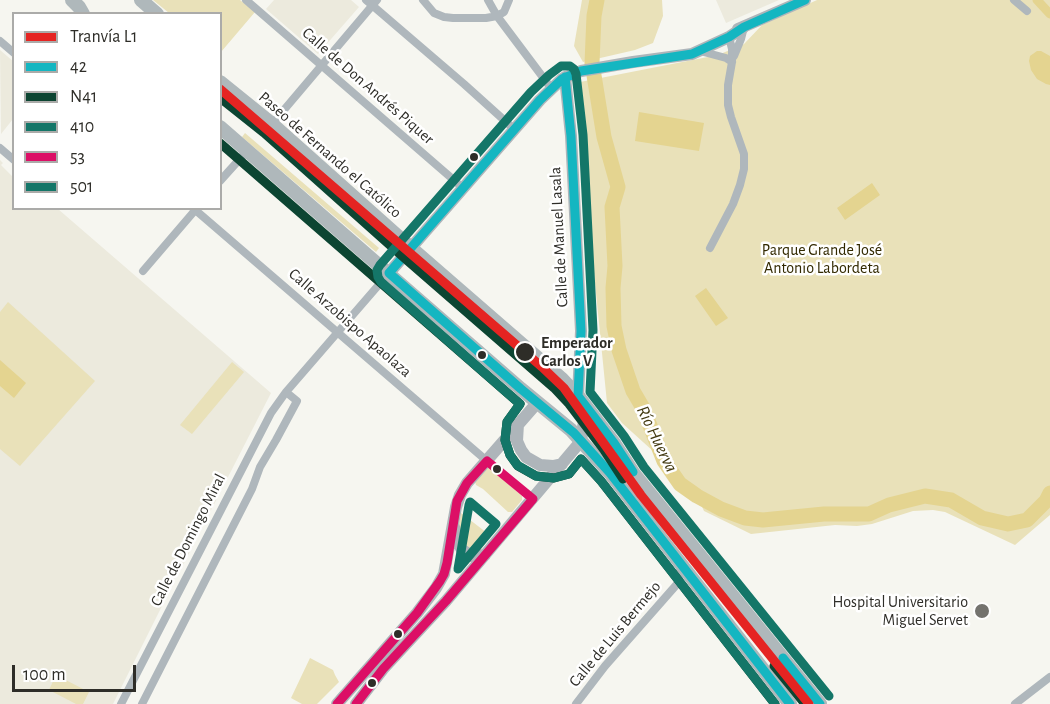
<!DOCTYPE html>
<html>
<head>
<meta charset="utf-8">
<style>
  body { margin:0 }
  #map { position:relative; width:1050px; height:704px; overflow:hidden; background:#f6f6f0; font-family:"Alegreya Sans",sans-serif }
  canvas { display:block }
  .legend { position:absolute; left:12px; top:12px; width:210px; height:198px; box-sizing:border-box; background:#fff; border:2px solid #ababa9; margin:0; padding:8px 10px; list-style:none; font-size:18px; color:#2e2d28 }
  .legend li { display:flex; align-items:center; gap:12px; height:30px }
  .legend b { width:30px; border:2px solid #ababa9 }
  .scale { position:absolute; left:12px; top:665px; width:124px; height:27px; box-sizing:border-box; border:3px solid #2e2d28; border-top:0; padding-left:8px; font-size:18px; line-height:21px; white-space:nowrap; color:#2e2d28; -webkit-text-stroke:4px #fff; paint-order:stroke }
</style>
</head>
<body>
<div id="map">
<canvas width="1050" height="704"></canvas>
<ul class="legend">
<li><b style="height:8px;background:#e52422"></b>Tranvía L1</li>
<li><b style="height:8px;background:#14b6c1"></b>42</li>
<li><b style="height:8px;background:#0c4532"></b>N41</li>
<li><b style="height:8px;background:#147668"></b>410</li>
<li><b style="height:8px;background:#dc0f66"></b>53</li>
<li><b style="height:8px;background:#147668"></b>501</li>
</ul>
<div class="scale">100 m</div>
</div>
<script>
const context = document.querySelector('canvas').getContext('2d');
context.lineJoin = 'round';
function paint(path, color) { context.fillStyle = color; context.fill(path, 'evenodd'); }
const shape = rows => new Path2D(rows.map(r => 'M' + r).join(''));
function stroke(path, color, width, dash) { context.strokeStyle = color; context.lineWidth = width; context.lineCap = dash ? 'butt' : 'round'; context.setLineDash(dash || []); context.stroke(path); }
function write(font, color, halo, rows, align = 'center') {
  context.font = font + ' "Alegreya Sans",sans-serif'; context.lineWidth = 5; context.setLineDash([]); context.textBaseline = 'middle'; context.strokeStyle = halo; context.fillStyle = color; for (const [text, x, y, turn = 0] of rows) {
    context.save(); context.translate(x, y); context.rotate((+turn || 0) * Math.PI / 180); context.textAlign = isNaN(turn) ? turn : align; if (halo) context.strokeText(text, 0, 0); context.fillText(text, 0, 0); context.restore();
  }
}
paint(shape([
  [274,0,351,0,359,7,318,54,266,9],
  [716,0,779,0,726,23],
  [0,50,14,62,13,119,1,134],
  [0,160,3,163,1,165,13,177,14,208,58,209,271,393,182,567,178,569,171,583,171,588,113,704,0,704]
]), '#eceadd');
paint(shape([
  [153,0,240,0,255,12,221,52,220,14,169,13],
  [582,0,662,0,663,16,653,43,635,50,583,62,574,46],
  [817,0,1050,0,1050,515,1015,545,945,512,933,510,913,511,872,524,857,526,835,525,751,534,704,511,697,496,680,484,664,461,622,423,607,403,575,83,718,55,744,44,762,25],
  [245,133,379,248,376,252,242,137],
  [279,143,389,238,386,242,342,204,344,202,342,199,333,197,321,186,322,182,320,179,312,178,296,164,294,157,290,155,288,151,284,150,281,151,276,147],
  [8,302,95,381,20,466,0,449,0,312],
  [232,362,244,372,192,434,180,425],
  [487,468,490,468,522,496,522,500,512,512,508,512,483,489,476,485,475,482],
  [461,513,491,536,479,552,475,552,467,547,463,537,457,533],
  [310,658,333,670,335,675,339,682,317,704,302,704,291,698],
  [56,675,89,692,83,704,76,704,49,690]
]), '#e9e1b9');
paint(shape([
  [1037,51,1041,51,1050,56,1050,85,1046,84,1037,79,1031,70,1029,61,1030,56],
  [639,112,704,123,699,151,635,141],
  [872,183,880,195,845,220,837,208],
  [706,288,728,318,716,326,695,296],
  [0,360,26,383,14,398,0,386]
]), '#e4d490');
stroke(shape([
  [1037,0,1050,14]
]), '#e4d490', 9);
stroke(shape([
  [597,0,594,16,592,63,604,137,618,187,612,207,615,266,613,288,614,326,619,350,633,391,643,408,664,461,680,484,697,496,721,509,745,518,763,520,824,514,869,514,889,505,925,496,951,500,982,518,1008,524,1027,520,1046,501,1050,493]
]), '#e4d490', 15);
stroke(shape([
  [246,0,463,188],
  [366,0,464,84,514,129],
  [423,0,434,13,444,17,453,18,486,18,497,16,504,12,509,0],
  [488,0,497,16,551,88],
  [1014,0,1027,11],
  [0,41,14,53],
  [700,51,726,58,732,62],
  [734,56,741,39,744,27],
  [272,124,377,0],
  [0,148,14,160],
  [220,181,247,151],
  [193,208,487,461],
  [710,248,733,204,740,185,744,169,744,154,731,117,728,105,728,85,732,62,732,49,729,37],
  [143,271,197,208],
  [121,704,271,413,286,392,389,273],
  [142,704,252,489,260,467,276,440,297,401,286,392],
  [576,704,605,666,678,583,680,571,680,564],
  [1015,704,1050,677]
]), '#afb7bc', 8);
stroke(shape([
  [738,29,805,0],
  [565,77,571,136,581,331,578,396],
  [389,273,540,100,562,79,581,71,633,62,692,54,729,37,744,27],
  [518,424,517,441,521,450,526,457,540,465,553,466,562,464],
  [454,527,457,540,462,550,472,556,485,555],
  [337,704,417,613,436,588,444,574,456,507,460,495,467,483,537,403],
  [356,704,383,669,446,601,581,441,586,407]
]), '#aeb5ba', 12);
stroke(shape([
  [72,0,79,7,83,14],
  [141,0,157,14],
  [220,82,272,124,411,248,562,379,578,396,614,443,634,474,820,704],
  [220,127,521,389,571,430,610,473,790,704]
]), '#afb8bb', 14);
stroke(shape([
  [565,77,571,136,581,331,578,396,614,443,633,472],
  [783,658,820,704],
  [790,704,610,473,574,433,521,389,389,273,540,100,562,79,581,71,692,54,729,37,744,27,805,0]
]), '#14b6c1', 9);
stroke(shape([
  [220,98,264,133,403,257,554,388,569,404,604,450,623,479],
  [220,143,520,404,507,422,505,440,510,455,518,466,536,476,554,478,569,474,581,459,601,481,775,704],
  [774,666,805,704]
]), '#0c4532', 9);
stroke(shape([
  [775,704,601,481,581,459,569,474,554,478,536,476,517,465,510,455,505,440,507,422,520,404,381,282,378,277,377,270,380,265,531,92,549,75,561,66,570,66,574,69,576,74,583,135,593,330,590,392,624,436,644,467,829,696]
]), '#147668', 9);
stroke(shape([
  [337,704,417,613,440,581,444,574,447,563,457,501,467,483,487,461,533,499,446,601,383,669,356,704]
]), '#dc0f66', 9);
stroke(shape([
  [470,502,496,524,458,569,469,505,470,502]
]), '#147668', 9);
stroke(shape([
  [220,89,542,367,564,388,641,495,809,704]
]), '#e52422', 9);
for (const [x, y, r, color] of [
  [474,157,5,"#2e2d28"],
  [525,352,10,"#2e2d28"],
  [482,355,5,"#2e2d28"],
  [497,469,5,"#2e2d28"],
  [982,611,8,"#74736e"],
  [398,634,5,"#2e2d28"],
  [372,683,5,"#2e2d28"]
]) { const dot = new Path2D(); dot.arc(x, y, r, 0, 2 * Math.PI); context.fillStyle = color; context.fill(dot); stroke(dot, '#fff', 2); }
write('16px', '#2e2d28', '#fff', [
  ["Calle de Don Andrés Piquer",368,86,41],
  ["Paseo de Fernando el Católico",330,155,41],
  ["Calle de Manuel Lasala",559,237,-93],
  ["Calle Arzobispo Apaolaza",350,323,41],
  ["Calle de Domingo Miral",188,540,-63],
  ["Calle de Luis Bermejo",615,634,-50]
]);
write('16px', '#322900', '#fff', [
  ["Parque Grande José",822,250],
  ["Antonio Labordeta",822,268]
]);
write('bold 16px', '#2e2d28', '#fff', [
  ["Emperador",541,343],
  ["Carlos V",541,361]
], 'left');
write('16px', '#2e2d28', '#fff', [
  ["Hospital Universitario",968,602],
  ["Miguel Servet",968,620]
], 'right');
write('italic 18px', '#423910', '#fff', [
  ["Río Huerva",657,439,64]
]);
</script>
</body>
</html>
